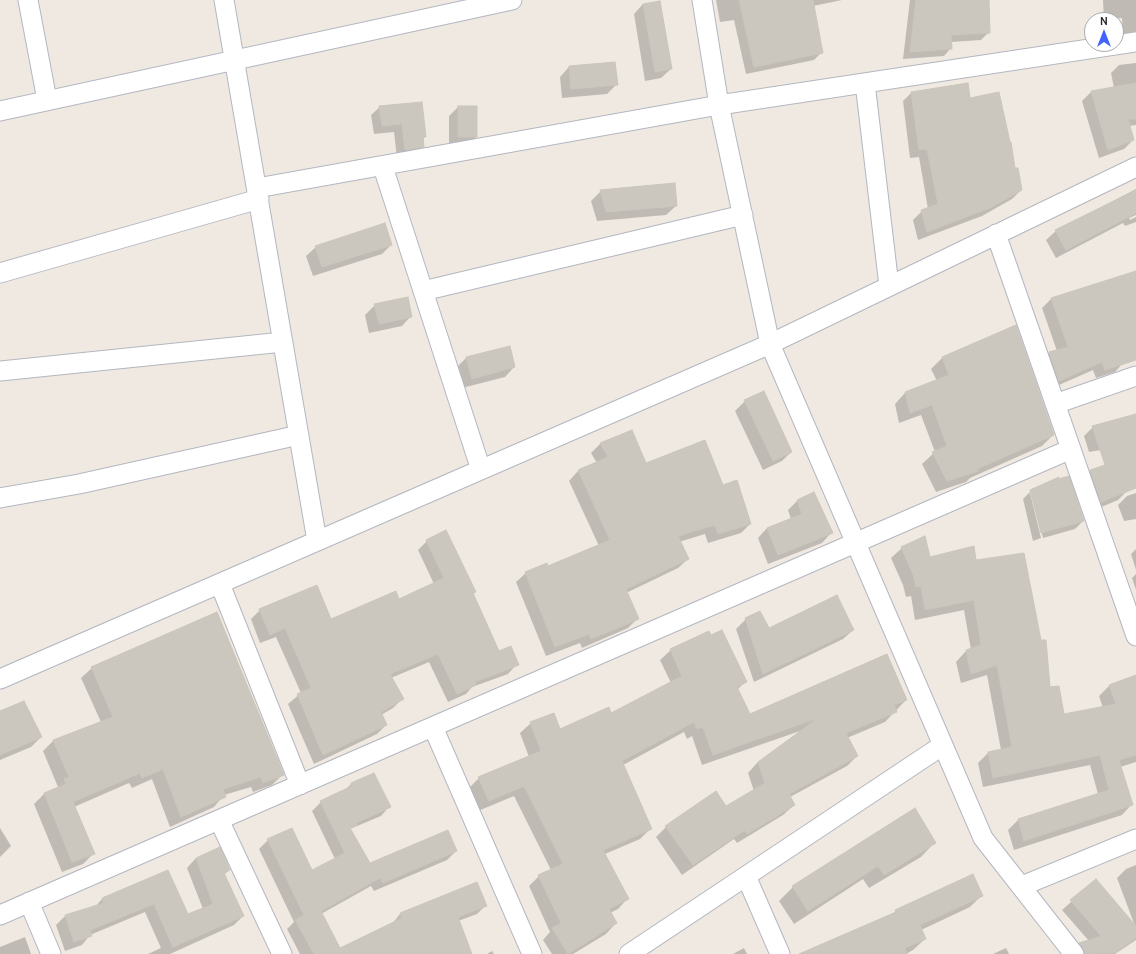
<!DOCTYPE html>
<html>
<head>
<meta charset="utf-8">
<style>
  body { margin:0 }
  #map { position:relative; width:1136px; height:954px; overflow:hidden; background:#efe9e1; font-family:Cabin,sans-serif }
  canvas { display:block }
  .north { position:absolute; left:1084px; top:12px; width:40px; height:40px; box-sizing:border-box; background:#fff; border:1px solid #ababab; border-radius:50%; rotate:0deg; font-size:11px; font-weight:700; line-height:16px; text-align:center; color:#2e2e2e }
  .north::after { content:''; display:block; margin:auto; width:14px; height:18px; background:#4264fb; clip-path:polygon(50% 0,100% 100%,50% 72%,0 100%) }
</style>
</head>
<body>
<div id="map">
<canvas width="1136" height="954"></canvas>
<div class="north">N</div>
</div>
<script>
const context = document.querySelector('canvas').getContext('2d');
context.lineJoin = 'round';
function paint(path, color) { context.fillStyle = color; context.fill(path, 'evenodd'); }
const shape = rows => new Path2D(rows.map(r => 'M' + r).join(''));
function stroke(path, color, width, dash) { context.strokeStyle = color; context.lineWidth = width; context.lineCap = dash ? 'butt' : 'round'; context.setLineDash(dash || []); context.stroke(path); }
paint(shape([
  [716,0,842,0,813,6,822,52,814,60,746,74,734,20,720,22],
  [910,0,988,0,989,32,981,40,951,42,951,48,944,56,903,59],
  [1103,0,1136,0,1136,33,1123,35,1122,18,1104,20],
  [643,4,671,69,661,78,645,81,634,14],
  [1136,63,1136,125,1129,126,1133,140,1124,149,1099,158,1082,101,1091,92,1114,88,1111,73,1119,65],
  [569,67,617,84,607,94,562,98,560,77],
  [912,92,970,99,1014,168,1021,190,1012,199,982,216,918,240,913,220,922,211,928,209,919,157,910,158,903,101],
  [421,103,425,137,423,139,423,146,415,155,397,158,394,132,374,134,371,115,380,107],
  [458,107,476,137,467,146,449,146,449,116],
  [1136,189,1136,215,1129,218,1130,220,1136,217,1136,222,1125,226,1123,223,1056,258,1046,240,1056,231],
  [601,191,676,206,666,215,597,221,591,201],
  [391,245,382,254,313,276,306,256,316,247],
  [1136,272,1136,356,1123,363,1115,372,1096,378,1093,370,1050,389,1041,362,1049,353,1057,351,1042,308,1051,299],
  [375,305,411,316,402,326,369,333,365,315],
  [1016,327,1053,435,1042,446,970,478,966,482,936,492,922,464,935,452,921,415,899,423,895,404,905,393,937,381,931,369,942,358],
  [466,358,514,367,505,377,462,388,457,367],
  [745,401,791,452,782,461,763,470,735,411],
  [1136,415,1136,444,1089,452,1084,436,1093,427],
  [632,431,645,464,722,486,750,524,741,533,708,543,705,534,679,542,688,559,678,568,626,593,638,618,628,628,582,648,580,643,546,656,516,582,526,573,548,568,599,546,569,481,578,471,597,463,591,453,600,444],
  [1090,471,1128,490,1118,500,1092,511,1081,480],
  [1031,491,1083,521,1075,529,1043,538,1032,493,1030,493,1041,538,1033,541,1023,499],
  [1136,493,1136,519,1124,521,1118,505,1127,496],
  [814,494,831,533,822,543,768,564,758,538,767,528,791,519,788,510,797,501],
  [427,541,475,591,473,594,499,652,517,664,508,674,472,687,466,694,448,702,429,662,391,678,402,699,393,708,381,715,386,725,377,734,314,764,288,704,301,693,276,637,260,643,251,619,260,610,330,621,399,600,434,584,418,550],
  [902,548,929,558,976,561,1049,688,1063,715,1103,708,1099,696,1109,686,1136,676,1136,762,1120,767,1132,804,1122,815,1014,850,1008,830,1018,820,1098,794,1090,765,983,787,978,763,988,753,1001,750,987,675,961,683,956,662,966,651,971,650,964,610,915,620,911,596,906,597,903,585,891,558],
  [1136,549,1136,570,1131,554],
  [1136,574,1136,590,1132,578],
  [746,619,768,629,853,630,843,639,754,682,736,629],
  [671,650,745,682,737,690,749,716,906,700,885,722,847,738,857,756,847,766,790,797,794,805,783,815,737,843,734,839,682,875,656,837,666,827,726,807,754,791,748,773,758,762,803,730,702,765,692,736,687,739,684,732,623,765,651,828,640,839,605,854,628,898,618,909,610,913,616,923,606,934,573,954,552,954,543,940,550,932,529,886,539,876,551,870,514,796,478,811,469,788,479,778,529,757,520,733,531,723,559,730,611,714,671,683,660,660],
  [92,668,283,774,272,785,253,792,251,787,224,795,214,807,170,827,152,779,132,788,129,783,74,807,93,854,83,864,62,872,34,804,44,794,58,787,43,751,53,741,101,722,81,678],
  [0,712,41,737,31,747,0,760],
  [351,784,389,807,381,816,350,829,369,864,456,851,447,860,374,891,371,886,321,914,340,950,392,924,400,914,477,883,486,905,477,914,458,921,471,954,300,954,287,929,294,922,259,849,268,840,312,872,335,859,312,811,321,802,344,791],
  [915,810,935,842,921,857,869,888,863,879,794,924,779,901,793,887],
  [0,828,11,846,0,857],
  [196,858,229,870,224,875,243,916,234,925,170,954,148,954,161,948,145,912,90,935,82,945,65,951,56,925,65,916,95,907,102,899,168,871,188,916,203,909,187,868],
  [1136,865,1136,940,1115,954,1079,954,1078,950,1089,941,1062,910,1096,880,1135,926,1117,878,1126,869],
  [982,895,970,907,921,930,925,939,913,950,906,954,803,954,891,916,896,911],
  [25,937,31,954,0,954,0,947],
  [744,948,747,954,733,954],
  [1006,948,1009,954,993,954],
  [492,951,494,954,487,954]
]), '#0003');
const building = shape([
  [739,0,813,0,823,53,754,67,739,0],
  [916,0,989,0,990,33,951,35,952,49,910,52,916,0],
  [660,1,672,69,655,72,643,4,660,1],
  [615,62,618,85,571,89,569,66,615,62],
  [968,83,970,98,999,92,1010,142,1011,142,1015,168,1018,168,1022,190,992,207,927,232,921,210,938,204,927,149,919,150,911,92,968,83],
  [1136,83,1136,119,1128,119,1134,140,1108,150,1091,91,1136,83],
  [422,102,426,137,423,137,424,147,405,150,402,124,382,126,379,106,422,102],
  [458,106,477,106,477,137,458,137,458,106],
  [675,183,677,206,606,212,600,190,675,183],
  [1136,190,1136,213,1066,250,1055,230,1136,190],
  [385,223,392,245,322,267,315,246,385,223],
  [1136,271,1136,360,1105,370,1102,362,1059,381,1049,352,1068,347,1051,298,1136,271],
  [408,297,412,317,379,324,374,304,408,297],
  [1016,325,1054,435,977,469,978,471,947,481,932,452,947,446,932,405,910,413,905,392,949,375,942,357,1016,325],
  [510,346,515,367,472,379,466,357,510,346],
  [764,391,792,452,773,461,744,400,764,391],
  [1136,414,1136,488,1101,502,1090,470,1105,465,1092,426,1136,414],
  [632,430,646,463,705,440,723,485,737,480,751,524,718,534,715,525,678,536,689,559,626,589,639,619,591,639,589,634,555,647,525,572,547,563,548,566,610,540,578,470,608,457,600,443,632,430],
  [1069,476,1084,521,1041,533,1030,490,1059,477,1059,479,1069,476],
  [814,492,833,533,778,555,767,528,802,514,797,500,814,492],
  [446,530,476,592,473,593,499,651,511,646,519,665,475,682,476,685,457,694,438,654,390,674,404,699,381,712,387,725,323,755,297,694,311,688,285,628,270,635,259,609,317,585,331,619,396,591,399,599,444,578,426,540,446,530],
  [925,536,930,557,974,546,976,560,1024,553,1041,640,1046,640,1050,687,1059,686,1064,714,1116,704,1109,685,1136,675,1136,755,1119,760,1133,805,1024,841,1018,819,1109,790,1100,755,993,778,988,752,1012,747,997,665,971,674,966,650,981,645,974,600,925,610,921,586,916,587,913,574,901,547,925,536],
  [837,595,854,630,763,674,745,618,760,611,769,628,837,595],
  [217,612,284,775,263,783,261,777,223,789,226,797,181,817,163,769,142,778,140,773,73,802,95,854,72,862,44,793,66,784,64,779,69,777,53,740,113,717,91,667,217,612],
  [722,630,747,682,737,687,750,714,887,654,907,700,894,705,897,712,846,733,858,756,789,794,795,805,747,834,745,830,693,865,665,826,716,791,726,806,765,783,758,762,818,718,713,755,703,727,697,729,694,722,622,761,652,829,603,850,629,899,609,909,617,923,568,954,552,928,561,923,538,875,563,864,524,786,489,801,478,777,541,751,530,722,554,713,560,729,609,707,611,713,682,676,670,649,709,631,711,635,722,630],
  [24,701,42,737,0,755,0,711,24,701],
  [374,773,391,807,356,823,357,825,350,828,370,863,448,830,457,851,383,883,380,878,321,911,340,948,402,918,400,913,477,882,487,906,458,917,472,954,314,954,295,920,304,915,267,839,292,828,312,870,345,853,320,801,352,786,351,783,374,773],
  [915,808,936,843,884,875,878,866,808,911,792,886,915,808],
  [220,847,230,870,224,873,244,916,173,947,154,904,90,930,92,936,74,942,65,915,104,903,102,898,168,870,188,914,213,904,196,858,220,847],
  [973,874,983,896,920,925,926,939,905,948,907,954,799,954,896,912,895,910,973,874],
  [1096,879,1136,926,1136,938,1115,953,1085,954,1079,943,1101,936,1070,900,1096,879]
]);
paint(building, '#cbc7bf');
stroke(building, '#cbc5ba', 1);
const street = shape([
  [28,0,47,100],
  [224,0,317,541],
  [702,0,719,105,770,344,983,838,1074,954],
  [865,83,889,286],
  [0,111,512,0],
  [383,167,481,470],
  [257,188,719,105,1136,42],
  [996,234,1136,636],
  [0,273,259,199],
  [423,291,743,215],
  [0,371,283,342],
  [1055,404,1136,376],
  [0,498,79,484,299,435],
  [220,584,300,785],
  [0,679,770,344,1136,167],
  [433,727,532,954],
  [219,820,282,954],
  [746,876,780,954],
  [1022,886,1136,839],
  [29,902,51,954],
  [0,915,1071,449],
  [629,954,943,745]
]);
stroke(street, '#b4b7c1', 21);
stroke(street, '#fff', 19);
</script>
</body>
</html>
